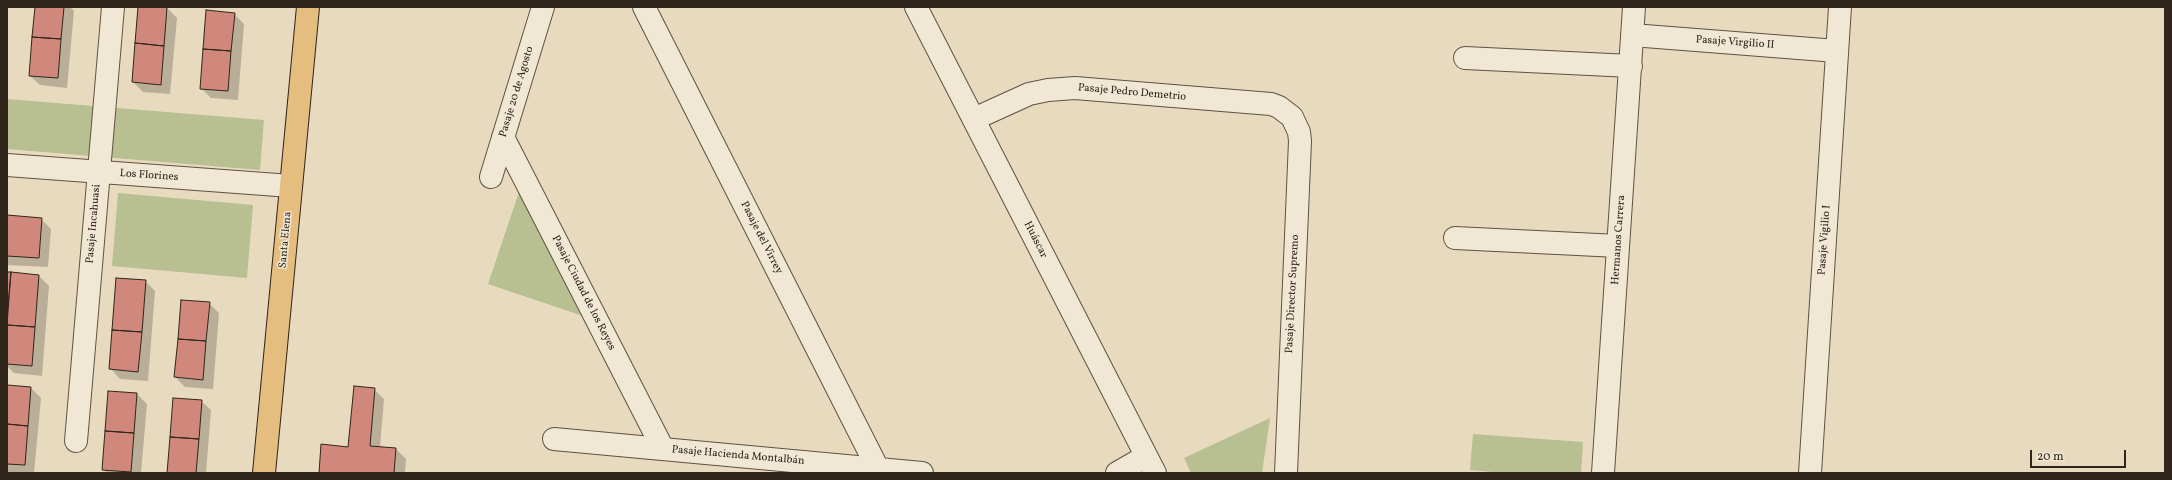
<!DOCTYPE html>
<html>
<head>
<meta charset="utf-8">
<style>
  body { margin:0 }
  #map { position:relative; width:2172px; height:480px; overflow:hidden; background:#e8dabe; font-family:Vollkorn,serif }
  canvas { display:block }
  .frame { position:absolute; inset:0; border:8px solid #302519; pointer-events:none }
  .scale { position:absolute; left:2030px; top:450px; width:96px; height:18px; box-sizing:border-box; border:2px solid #302519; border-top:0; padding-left:5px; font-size:12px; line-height:14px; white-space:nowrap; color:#302519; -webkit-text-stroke:3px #f0e7d5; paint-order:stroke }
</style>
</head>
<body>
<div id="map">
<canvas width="2172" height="480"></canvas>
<div class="frame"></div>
<div class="scale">20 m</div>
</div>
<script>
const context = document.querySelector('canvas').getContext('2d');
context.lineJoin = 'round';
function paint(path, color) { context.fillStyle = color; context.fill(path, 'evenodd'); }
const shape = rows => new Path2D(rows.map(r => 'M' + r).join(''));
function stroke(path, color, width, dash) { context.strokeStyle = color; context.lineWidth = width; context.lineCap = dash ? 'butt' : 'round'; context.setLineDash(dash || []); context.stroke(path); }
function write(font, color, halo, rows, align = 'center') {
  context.font = font + ' Vollkorn,serif'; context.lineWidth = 3; context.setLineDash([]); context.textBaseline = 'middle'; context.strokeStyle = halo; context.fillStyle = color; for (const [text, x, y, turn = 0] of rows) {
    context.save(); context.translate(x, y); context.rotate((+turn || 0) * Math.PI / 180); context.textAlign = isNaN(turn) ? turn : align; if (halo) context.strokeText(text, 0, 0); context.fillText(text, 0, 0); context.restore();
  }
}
paint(shape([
  [7,99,264,120,260,170,7,149],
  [524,177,601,322,488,284],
  [118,193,253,205,247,278,112,266],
  [1270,418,1262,473,1191,473,1184,458],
  [1473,434,1583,442,1581,473,1504,473,1470,470]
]), '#b8bf90');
paint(shape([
  [36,7,70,7,74,11,67,88,40,85,30,76],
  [139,7,167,8,177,18,170,94,143,92,133,82],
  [234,14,244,24,238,100,211,98,201,88],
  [7,216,41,219,51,229,48,267,7,265],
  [7,273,39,276,49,286,42,376,14,373,7,366],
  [145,281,155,291,148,381,120,379,111,369],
  [209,303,219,313,213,389,185,387,175,377],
  [7,386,31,388,41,398,34,473,7,472],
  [374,389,384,399,380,447,396,449,406,459,405,473,320,473,349,448],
  [137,394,147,404,141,473,107,473,103,469],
  [201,401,211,410,206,473,168,473]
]), '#0003');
const building = shape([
  [35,7,64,7,61,39,32,37,35,7],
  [138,7,167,7,164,46,135,43,138,7],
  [206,10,235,13,231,51,203,49,206,10],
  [32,37,61,39,58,78,29,76,32,37],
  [135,43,164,46,161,85,132,82,135,43],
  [203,49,231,51,228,91,200,89,203,49],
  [7,215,42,218,39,258,7,256,7,215],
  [7,272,11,272,7,316,7,272],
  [11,272,39,275,35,327,7,325,11,272],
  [116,278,146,280,142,332,112,330,116,278],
  [181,300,210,302,206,341,178,339,181,300],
  [7,325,35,327,32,366,7,364,7,325],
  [112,330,142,332,138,372,109,369,112,330],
  [178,339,206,341,203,380,174,377,178,339],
  [7,385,31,387,28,426,7,424,7,385],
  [354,386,375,388,370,446,396,448,394,473,319,473,321,444,348,447,354,386],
  [108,391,137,393,134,433,105,431,108,391],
  [173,398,202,400,199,439,170,437,173,398],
  [7,424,28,426,25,465,7,464,7,424],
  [105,431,134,433,131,472,102,470,105,431],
  [170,437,199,439,196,473,167,473,170,437]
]);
paint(building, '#d1887c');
stroke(building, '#302519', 1);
const minor = shape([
  [644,7,878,469],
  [916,7,1155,473],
  [1632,35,1837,51],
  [1465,58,1631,66],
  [974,119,1029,94,1048,90,1075,88,1271,104,1279,107,1292,117,1299,132,1300,141,1286,473],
  [503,137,663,449],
  [7,165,291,186],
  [491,177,543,7],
  [1455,238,1618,246],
  [554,439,922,473],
  [76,441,113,7],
  [1117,473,1145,457],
  [1603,473,1634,7],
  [1810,473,1840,7]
]);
const major = shape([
  [264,473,308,7]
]);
stroke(minor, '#5e5242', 24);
stroke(major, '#302519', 24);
stroke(minor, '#f0e7d5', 22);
stroke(major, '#e4bd7f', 22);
write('11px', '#302519', '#f0e7d5', [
  ["Pasaje Virgilio II",1735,43,4],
  ["Pasaje 20 de Agosto",517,92,-73],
  ["Pasaje Pedro Demetrio",1132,93,5],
  ["Los Florines",149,176,4],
  ["Pasaje Incahuasi",94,224,-85],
  ["Pasaje del Virrey",761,238,63],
  ["Santa Elena",286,240,-85],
  ["Huáscar",1035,240,63],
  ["Hermanos Carrera",1619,240,-86],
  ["Pasaje Vigilio I",1825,240,-86],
  ["Pasaje Ciudad de los Reyes",583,293,63],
  ["Pasaje Director Supremo",1293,294,-87],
  ["Pasaje Hacienda Montalbán",738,456,5]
]);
</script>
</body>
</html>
